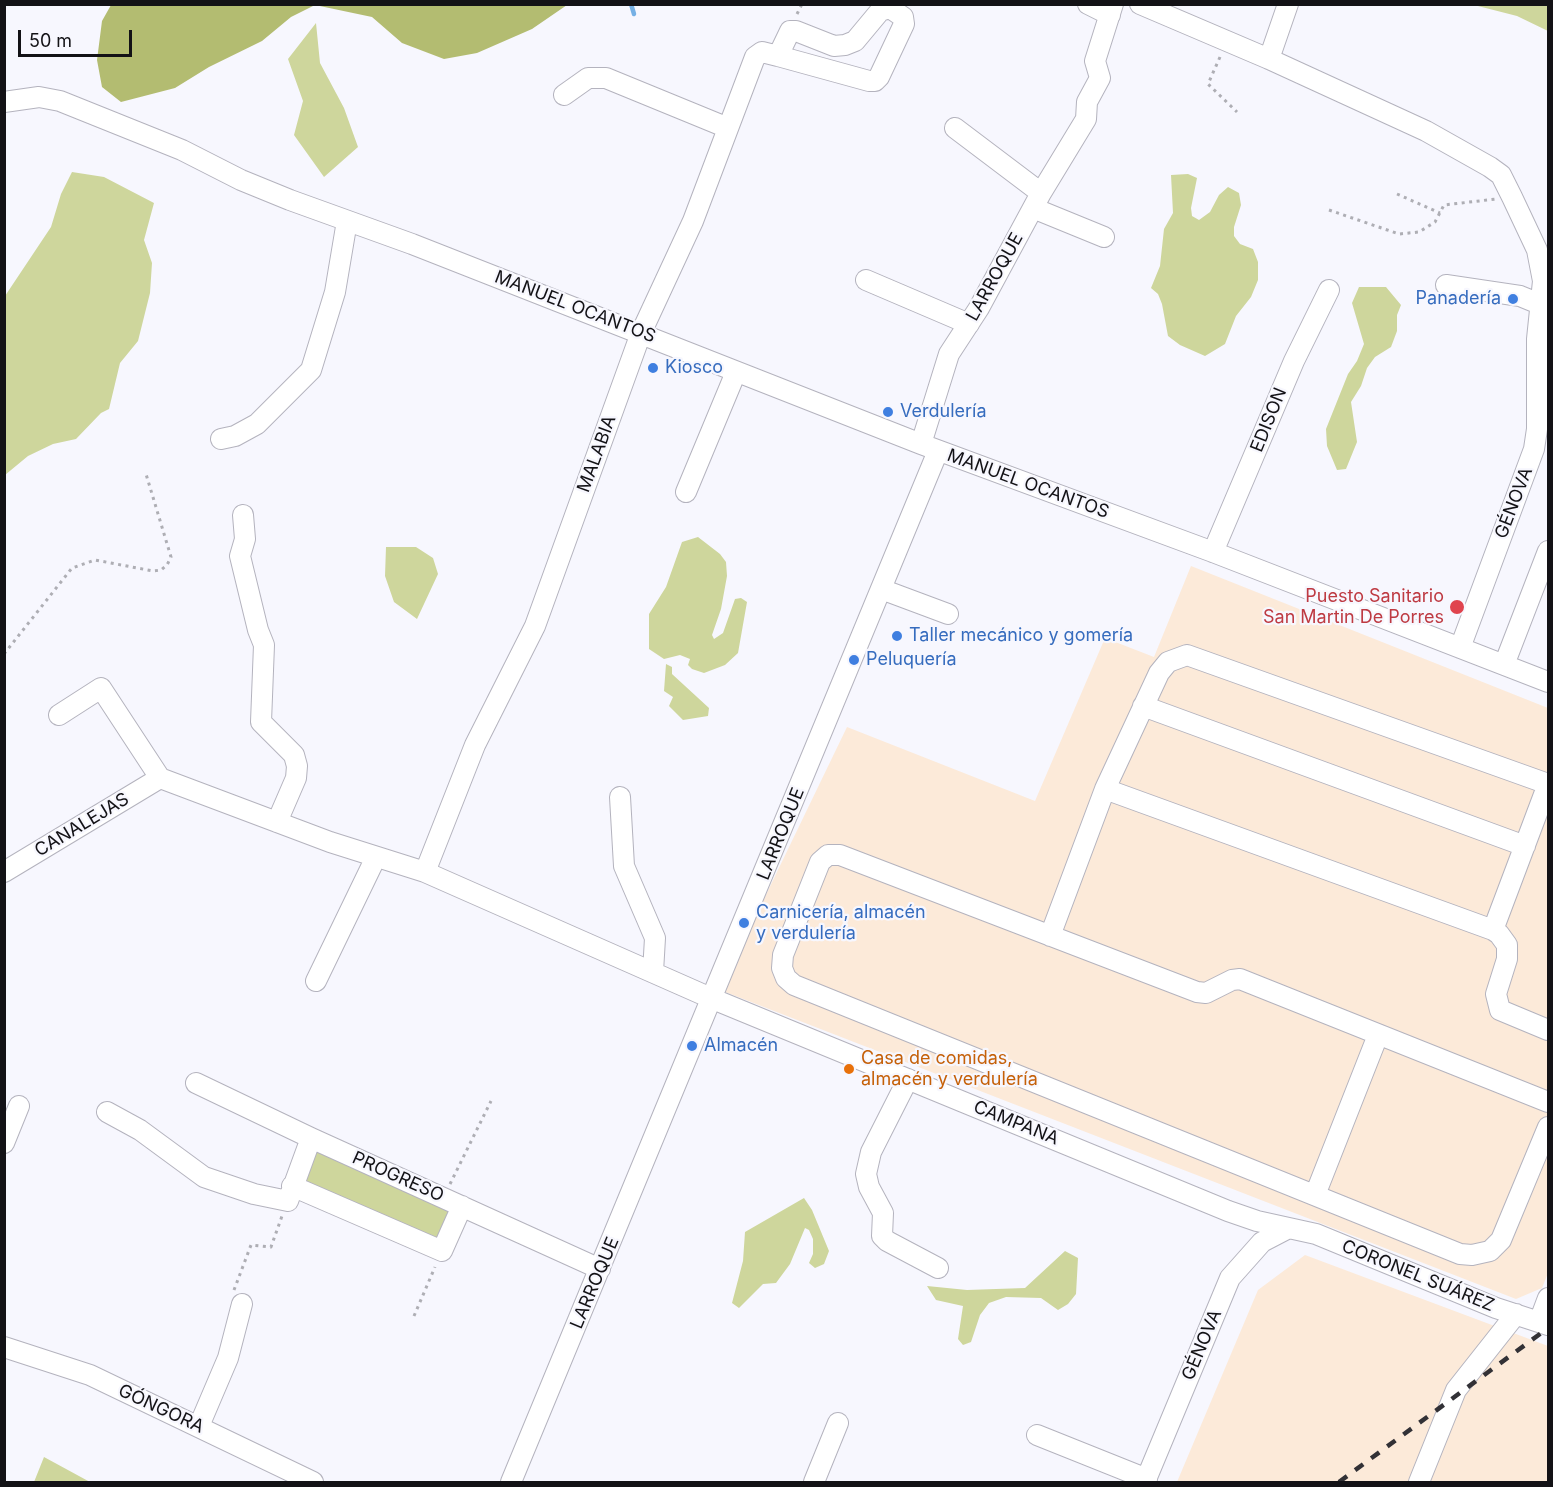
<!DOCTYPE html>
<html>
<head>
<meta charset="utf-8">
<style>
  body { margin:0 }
  #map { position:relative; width:1553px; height:1487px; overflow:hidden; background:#f7f7fe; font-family:Inter,sans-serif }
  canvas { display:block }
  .frame { position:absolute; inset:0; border:6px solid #131216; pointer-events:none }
  .scale { position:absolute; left:18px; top:30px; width:114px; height:27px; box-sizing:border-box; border:3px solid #131216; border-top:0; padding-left:8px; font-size:18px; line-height:21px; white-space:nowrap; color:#131216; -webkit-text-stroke:4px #f7f7fe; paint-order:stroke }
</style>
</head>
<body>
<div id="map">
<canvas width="1553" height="1487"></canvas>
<div class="frame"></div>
<div class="scale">50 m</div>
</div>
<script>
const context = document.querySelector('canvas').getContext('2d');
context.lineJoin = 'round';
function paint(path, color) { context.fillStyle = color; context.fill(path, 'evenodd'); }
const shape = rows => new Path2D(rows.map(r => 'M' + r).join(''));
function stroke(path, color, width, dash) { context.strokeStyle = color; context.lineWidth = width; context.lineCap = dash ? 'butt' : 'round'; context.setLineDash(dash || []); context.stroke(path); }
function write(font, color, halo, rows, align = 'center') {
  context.font = font + ' Inter,sans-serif'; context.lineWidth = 4.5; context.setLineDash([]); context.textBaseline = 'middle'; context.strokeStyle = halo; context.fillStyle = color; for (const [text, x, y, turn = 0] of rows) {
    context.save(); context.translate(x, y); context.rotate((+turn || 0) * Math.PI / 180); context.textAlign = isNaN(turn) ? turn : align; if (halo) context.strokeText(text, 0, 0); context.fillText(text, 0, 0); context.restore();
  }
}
paint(shape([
  [1191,566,1548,708,1548,1273,1542,1288,1516,1299,720,990,847,727,1035,801,1105,638,1154,657],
  [1305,1255,1548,1346,1548,1482,1177,1482,1258,1290]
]), '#fcead9');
paint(shape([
  [1474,5,1548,5,1548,31,1517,16],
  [316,23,320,63,344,108,358,147,324,177,294,135,303,101,288,59],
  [72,172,104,177,154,203,144,240,152,263,150,293,138,341,120,363,109,409,101,413,76,439,53,444,28,456,5,475,5,296,51,227,61,194],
  [1188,174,1197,178,1191,208,1192,216,1199,220,1210,212,1219,195,1228,187,1239,193,1241,205,1234,227,1234,236,1240,244,1253,249,1258,262,1258,280,1251,297,1236,316,1225,344,1205,356,1180,345,1168,336,1162,304,1158,294,1151,288,1160,266,1164,229,1173,213,1171,175],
  [1359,287,1386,287,1401,305,1397,315,1397,331,1391,347,1375,357,1367,368,1361,386,1351,402,1357,442,1346,469,1337,470,1327,446,1326,429,1348,374,1357,361,1364,344,1352,303],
  [698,537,720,554,726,562,727,576,721,609,712,635,714,639,723,633,735,599,741,598,747,602,738,653,725,665,704,673,692,669,688,665,690,659,680,655,664,659,649,649,649,614,666,587,682,542],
  [386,547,416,547,433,558,438,574,417,619,394,602,385,576],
  [666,664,672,667,672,674,709,708,708,716,683,720,669,706,673,697,664,691],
  [316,1146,456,1209,439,1247,299,1184],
  [804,1198,812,1210,829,1251,824,1264,815,1268,809,1263,813,1254,813,1239,809,1230,805,1228,790,1264,776,1283,763,1284,739,1308,732,1303,743,1261,745,1232],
  [1065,1251,1078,1258,1076,1294,1068,1304,1058,1310,1041,1298,1006,1297,989,1303,980,1315,971,1342,963,1345,958,1339,963,1306,936,1300,927,1286,967,1290,1025,1288],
  [44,1457,90,1482,34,1482]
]), '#ced69c');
paint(shape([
  [111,5,111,4,567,5,532,29,477,53,444,59,402,43,372,17,315,5,291,17,262,41,209,67,175,88,121,102,102,87,97,60,102,21]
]), '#b3bc71');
stroke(shape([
  [631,4,634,14]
]), '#76b0e5', 4.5);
const minor = shape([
  [1088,4,1110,15],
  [1140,4,1269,59,1426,131,1490,167,1501,175,1512,197,1537,250,1543,281,1537,339,1537,429,1534,449,1460,648],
  [1269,59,1288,4],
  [564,95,588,78,606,78,728,128],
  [4,102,39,97,60,101,182,150,241,180,290,200,412,244,921,444,1213,552,1548,682],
  [955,128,1041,193],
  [1033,208,1104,237],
  [866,280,969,324],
  [1446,285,1520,296,1542,305],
  [221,439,235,436,257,424,311,370,335,292,347,221],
  [921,444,949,354,979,308,1041,193,1086,119,1087,102,1100,78,1095,61,1113,4],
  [686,492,736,372],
  [243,515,245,539,240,556,258,630,264,645,261,722,294,755,297,766,296,778,277,822],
  [1213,552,1294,361,1329,290],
  [881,589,948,614],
  [1504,665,1548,551],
  [1143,706,1525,846],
  [59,715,101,688,160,778,330,842,425,872,713,999,1228,1211,1257,1221,1316,1234,1496,1308,1548,1325],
  [1105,789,1493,930,1499,934,1507,945,1507,959,1496,994,1500,1010,1548,1030],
  [620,797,624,866,655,938,653,972],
  [4,872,160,778],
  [425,872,475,745,535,626,641,333,693,221,755,57,762,52,778,56,869,81,875,81,879,77,904,24,903,17,890,8,880,11,855,41,845,45,834,46,796,31,790,31,778,56],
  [1050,936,1105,789,1159,673,1168,662,1187,655,1548,784,1493,930],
  [316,981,376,857],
  [908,1079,871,1152,866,1174,869,1187,883,1213,882,1236,887,1241,938,1268],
  [196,1083,311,1138,600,1269],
  [1548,1102,1240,979,1232,980,1206,993,1197,992,840,855,828,855,820,862,783,955,782,968,786,978,794,985,1460,1254,1472,1255,1490,1251,1501,1240,1548,1127],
  [107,1112,140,1130,204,1177,254,1194,288,1201,311,1138],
  [4,1143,19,1106],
  [292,1186,442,1251,462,1206],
  [1315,1195,1378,1035],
  [1539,1322,1548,1298],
  [4,1347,90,1375,313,1482],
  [199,1426,228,1358,242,1304],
  [1037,1435,1147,1479],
  [511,1482,938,451],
  [814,1482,838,1423],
  [1145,1482,1230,1278,1262,1242,1287,1229],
  [1419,1482,1456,1390,1516,1314]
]);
stroke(minor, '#b4b3be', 22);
stroke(shape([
  [797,14,802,4],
  [1220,57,1208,84,1237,112],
  [1397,194,1440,213],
  [1329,210,1399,234,1419,232,1435,222,1444,205,1496,199],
  [4,654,72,568,95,560,153,571,161,570,167,565,171,557,146,474],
  [450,1184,491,1101],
  [234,1290,251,1245,271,1247,282,1216],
  [414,1316,435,1267]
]), '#aeaeb4', 3, [3, 4.5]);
stroke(minor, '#fff', 20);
stroke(shape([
  [1339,1482,1548,1328]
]), '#323136', 4.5, [10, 10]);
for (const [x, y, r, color] of [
  [1513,299,6,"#3f7fe0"],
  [653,368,6,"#3f7fe0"],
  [888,412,6,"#3f7fe0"],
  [1457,607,8,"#e0444e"],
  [897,636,6,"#3f7fe0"],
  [854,660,6,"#3f7fe0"],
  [744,923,6,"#3f7fe0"],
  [692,1046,6,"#3f7fe0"],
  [849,1069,6,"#e8710a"]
]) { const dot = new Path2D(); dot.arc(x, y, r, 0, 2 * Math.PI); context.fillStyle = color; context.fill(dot); stroke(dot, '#f7f7fe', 2); }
write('18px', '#131216', '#f7f7fe', [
  ["LARROQUE",995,277,-61],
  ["MANUEL OCANTOS",575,307,21],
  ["EDISON",1269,420,-68],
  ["MALABIA",597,454,-70],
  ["MANUEL OCANTOS",1028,484,20],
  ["GÉNOVA",1514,503,-69],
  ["CANALEJAS",82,825,-31],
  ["LARROQUE",781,834,-68],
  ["CAMPANA",1016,1123,22],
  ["PROGRESO",398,1177,24],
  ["CORONEL SUÁREZ",1418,1276,22],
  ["LARROQUE",595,1283,-67],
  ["GÉNOVA",1202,1345,-67],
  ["GÓNGORA",161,1409,25]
]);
write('18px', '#366cbe', '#f7f7fe', [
  ["Panadería",1501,299,"right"],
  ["Kiosco",665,368],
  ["Verdulería",900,412],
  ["Taller mecánico y gomería",909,636],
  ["Peluquería",866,660],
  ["Carnicería, almacén",756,913],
  ["y verdulería",756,934],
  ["Almacén",704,1046]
], 'left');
write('18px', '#be3a42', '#f7f7fe', [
  ["Puesto Sanitario",1444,597],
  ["San Martin De Porres",1444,618]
], 'right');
write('18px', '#c56008', '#f7f7fe', [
  ["Casa de comidas,",861,1059],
  ["almacén y verdulería",861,1080]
], 'left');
</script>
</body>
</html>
